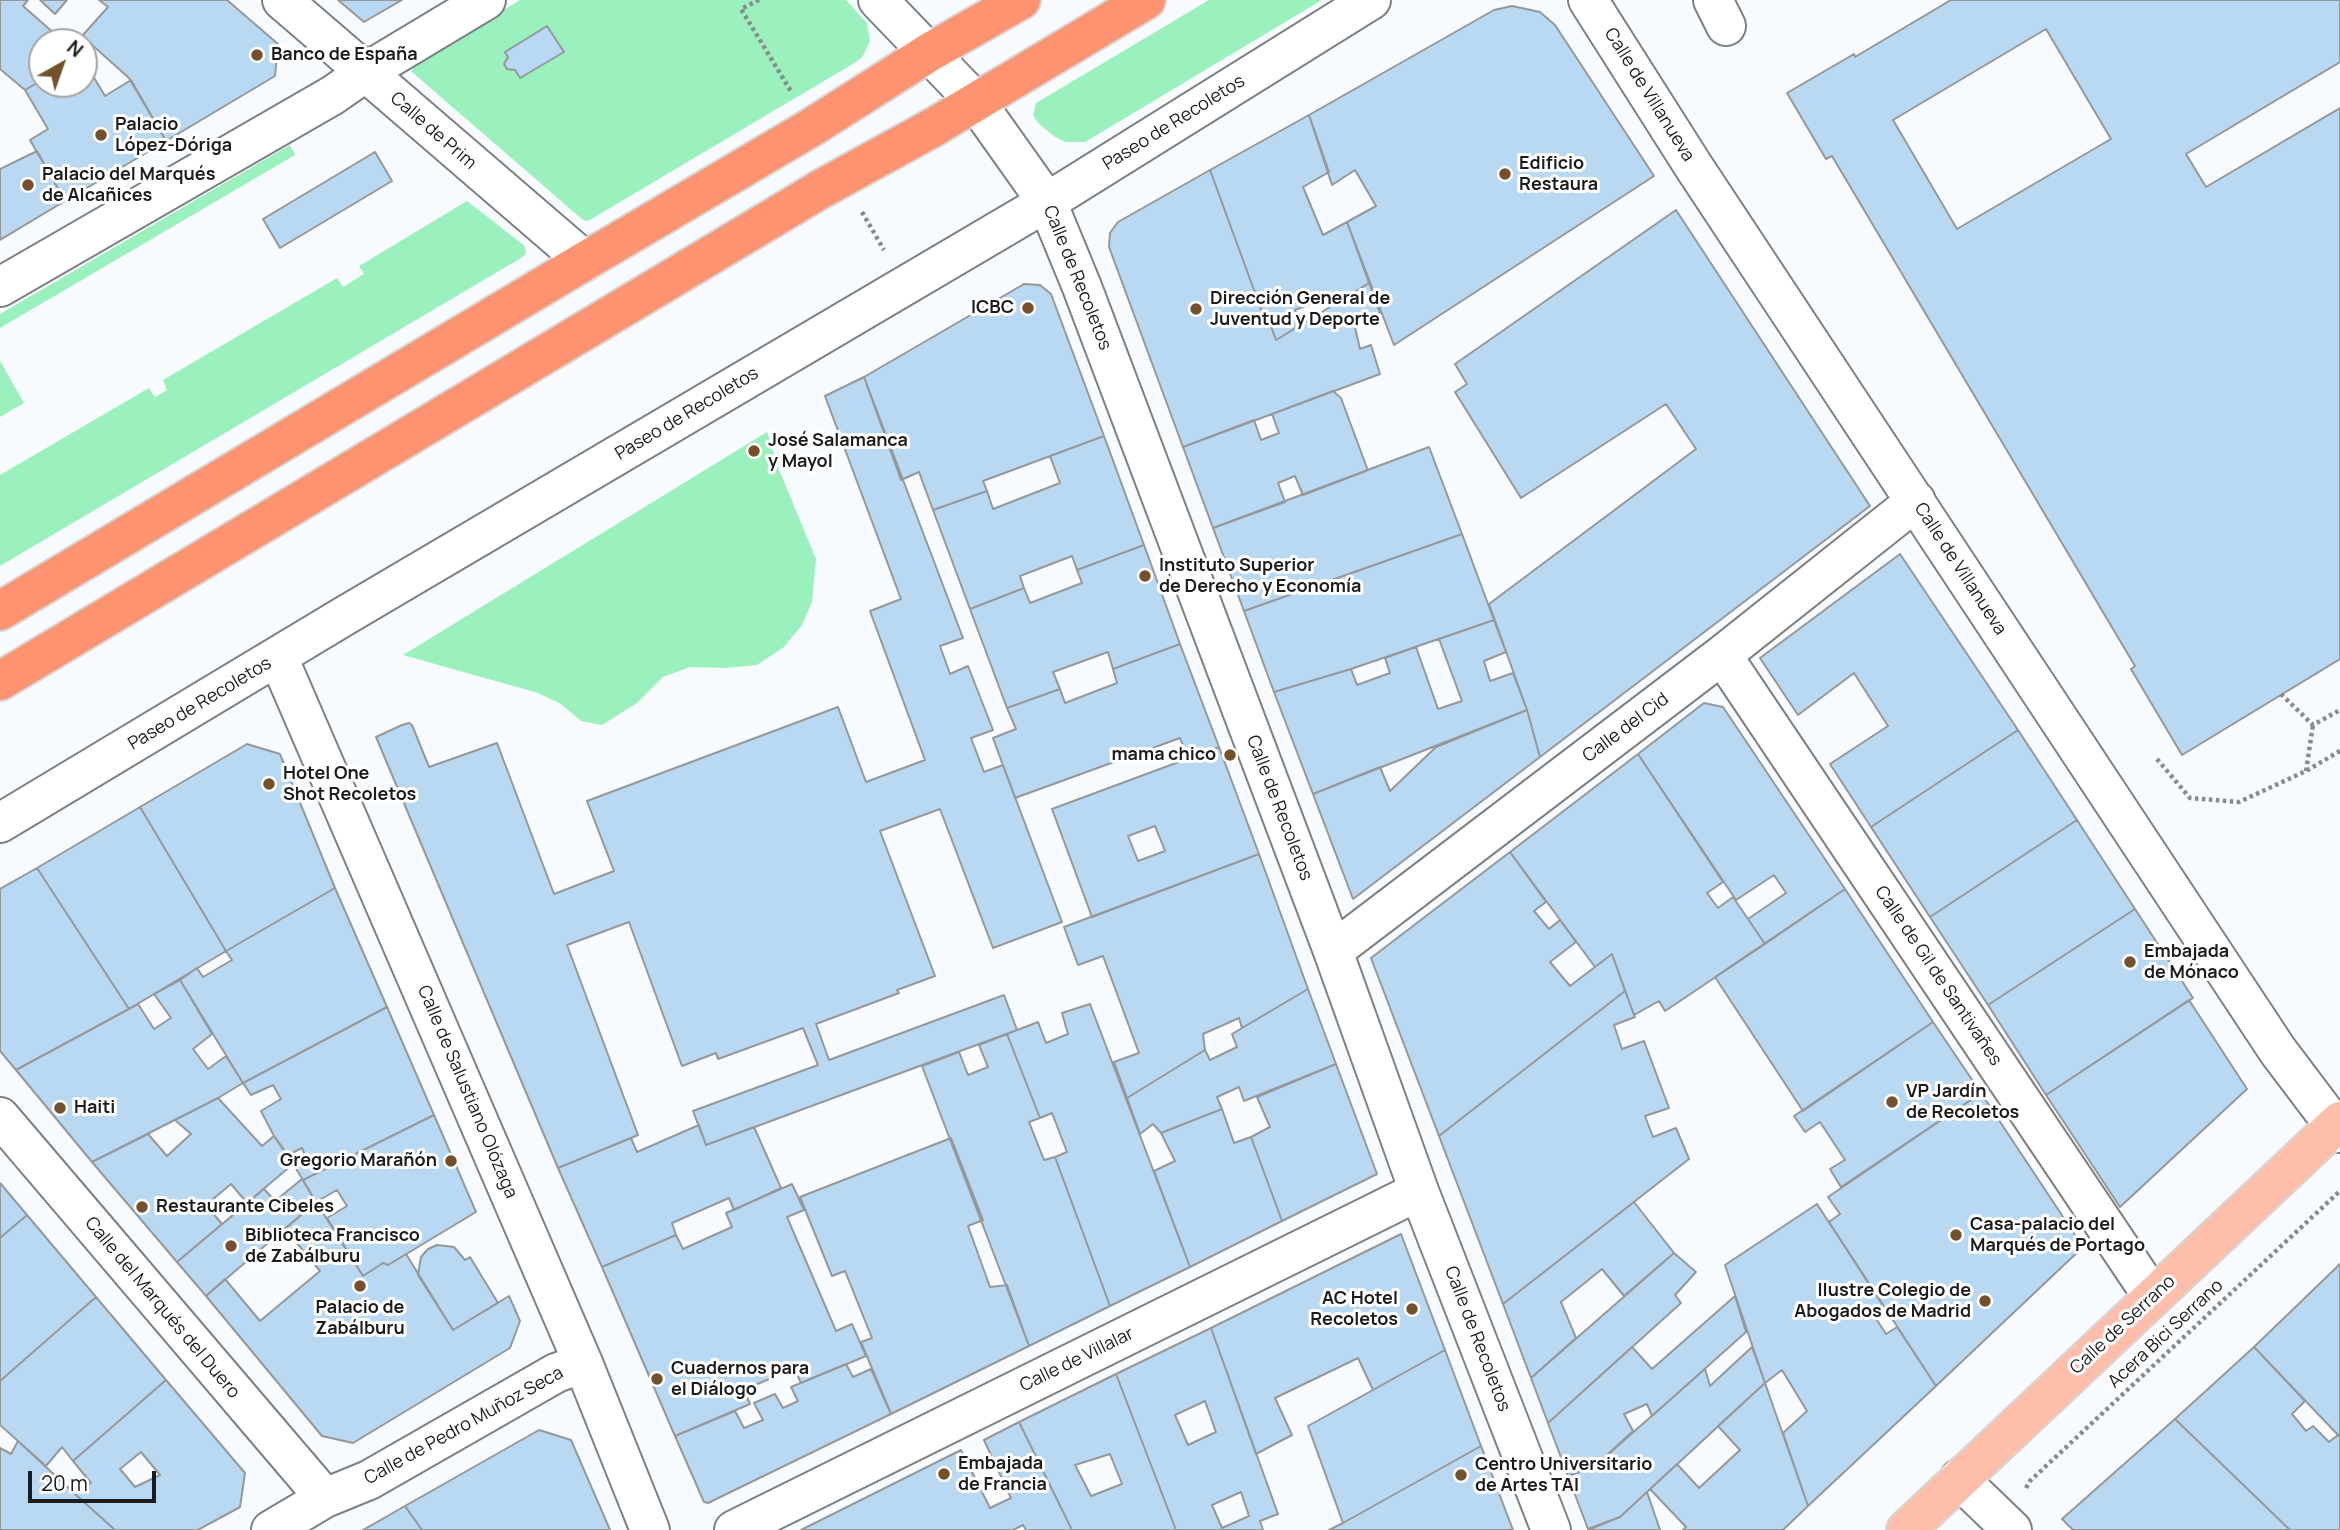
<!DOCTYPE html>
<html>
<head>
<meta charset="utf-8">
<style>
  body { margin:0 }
  #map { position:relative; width:2340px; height:1530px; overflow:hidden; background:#f8fbfe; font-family:Manrope,sans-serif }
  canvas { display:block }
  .north { position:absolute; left:28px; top:28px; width:70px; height:70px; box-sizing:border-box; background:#fff; border:2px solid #a4a5a5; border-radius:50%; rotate:40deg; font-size:19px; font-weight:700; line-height:28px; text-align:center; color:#1c1d1e }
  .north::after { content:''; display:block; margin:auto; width:24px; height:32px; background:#74512a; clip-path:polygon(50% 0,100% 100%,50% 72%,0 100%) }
  .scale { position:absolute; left:28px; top:1471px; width:128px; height:32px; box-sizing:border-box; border:4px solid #1c1d1e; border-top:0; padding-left:9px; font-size:21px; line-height:24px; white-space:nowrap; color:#1c1d1e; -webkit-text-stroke:5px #fff; paint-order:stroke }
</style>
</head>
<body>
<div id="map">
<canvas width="2340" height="1530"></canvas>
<div class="north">N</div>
<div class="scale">20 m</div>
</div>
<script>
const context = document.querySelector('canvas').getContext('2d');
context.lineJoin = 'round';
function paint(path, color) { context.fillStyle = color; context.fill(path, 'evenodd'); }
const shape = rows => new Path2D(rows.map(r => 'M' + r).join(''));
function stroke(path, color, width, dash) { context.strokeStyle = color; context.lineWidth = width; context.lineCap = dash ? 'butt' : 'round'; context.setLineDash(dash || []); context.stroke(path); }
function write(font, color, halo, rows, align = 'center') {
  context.font = font + ' Manrope,sans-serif'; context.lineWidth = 6; context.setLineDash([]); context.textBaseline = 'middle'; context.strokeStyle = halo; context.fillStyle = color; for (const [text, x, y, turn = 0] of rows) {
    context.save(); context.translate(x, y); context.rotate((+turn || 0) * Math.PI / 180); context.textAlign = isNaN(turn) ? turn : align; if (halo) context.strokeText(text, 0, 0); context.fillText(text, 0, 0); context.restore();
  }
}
paint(shape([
  [520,0,846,0,867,23,870,41,863,56,856,62,588,221,583,220,412,72,414,64],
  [1209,0,1322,0,1085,142,1066,142,1055,137,1039,124,1033,115,1036,103],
  [290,145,295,155,0,328,0,314],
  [467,201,525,246,526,253,521,258,0,566,0,475,149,388,155,397,167,390,163,380,337,278,343,287,364,274,359,266],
  [0,361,24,403,0,417],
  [767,432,778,467,816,559,812,602,802,625,784,647,757,665,726,668,690,667,663,677,637,703,602,725,581,721,561,704,538,693,403,655]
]), '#9af1bd');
const building = shape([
  [0,0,28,0,23,6,64,42,42,42,42,80,25,90,0,69,0,0],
  [40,0,67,0,55,14,40,0],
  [99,0,227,0,278,44,275,76,166,141,129,78,82,36,108,7,99,0],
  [338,0,402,0,364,22,338,0],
  [1951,0,2340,0,2340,62,2186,154,2206,187,2340,108,2340,659,2182,755,2131,669,2135,666,1832,156,1826,159,1787,93,1854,54,1855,57,1951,0],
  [2046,29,2111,139,1957,229,1893,120,2046,29],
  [1512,6,1540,12,1555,25,1654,176,1394,345,1347,222,1376,206,1355,170,1332,185,1309,115,1494,10,1512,6],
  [547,26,564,52,520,78,515,70,507,69,504,64,508,57,505,52,547,26],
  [84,61,105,96,131,80,166,141,65,201,30,140,48,129,25,90,42,80,42,84,84,84,84,61],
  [1309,115,1329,172,1303,187,1323,235,1347,222,1369,283,1334,305,1330,296,1295,310,1301,325,1276,340,1269,321,1265,320,1210,170,1309,115],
  [37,151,65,201,0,240,0,169,37,151],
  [375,152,392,181,280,248,263,219,375,152],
  [1210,170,1265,320,1269,321,1276,340,1369,283,1380,313,1354,323,1360,349,1371,345,1380,374,1183,447,1109,247,1110,233,1118,222,1210,170],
  [1676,210,1870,506,1540,757,1527,710,1489,604,1696,449,1666,404,1521,498,1455,392,1467,384,1455,364,1676,210],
  [1024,284,1040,285,1051,294,1104,436,983,481,987,491,933,510,919,472,901,480,864,377,1024,284],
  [864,377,963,638,940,646,950,674,968,666,993,730,971,738,984,772,1003,765,1062,922,993,948,940,809,880,831,935,976,897,990,899,993,816,1024,829,1060,1004,995,1017,1030,706,1145,693,1111,818,1065,803,1028,718,1059,716,1053,682,1066,629,922,567,945,638,1135,558,1168,376,737,402,725,409,723,412,725,429,767,497,743,554,894,614,871,587,801,838,707,866,782,925,760,870,611,901,599,825,396,864,377],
  [1333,391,1341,398,1367,468,1366,471,1303,495,1295,476,1278,483,1285,502,1213,528,1183,447,1254,420,1261,440,1279,433,1272,414,1333,391],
  [1104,436,1144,545,1077,570,1072,556,1020,576,1024,588,970,609,933,510,987,491,993,509,1060,483,1050,456,1104,436],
  [1429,447,1462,534,1244,611,1213,528,1429,447],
  [1462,534,1494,620,1351,669,1274,692,1244,611,1462,534],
  [1144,545,1180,644,1113,669,1108,652,1053,672,1060,689,1007,708,970,609,1024,588,1030,603,1082,583,1077,570,1144,545],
  [1900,554,2018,730,1871,827,1830,764,1888,726,1854,673,1798,715,1760,658,1900,554],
  [1494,620,1506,652,1484,661,1490,681,1513,673,1527,710,1313,794,1274,692,1351,669,1357,685,1390,673,1385,658,1416,647,1438,709,1462,701,1439,639,1494,620],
  [1180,644,1219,747,1188,758,1180,738,1015,798,993,738,1016,729,1007,708,1060,689,1065,703,1117,683,1113,669,1180,644],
  [1704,703,1723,707,1845,889,1765,944,1748,919,1786,893,1774,875,1736,900,1638,754,1704,703],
  [1527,710,1540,757,1353,899,1313,794,1380,767,1390,791,1436,747,1527,710],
  [2018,730,2077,820,1930,917,1871,827,2018,730],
  [247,744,280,754,335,888,226,951,140,807,247,744],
  [1219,747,1259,854,1092,917,1052,809,1219,747],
  [1155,826,1165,851,1138,861,1128,836,1155,826],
  [1638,754,1723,882,1707,893,1718,908,1733,897,1765,944,1665,1011,1659,1001,1634,1015,1612,954,1595,967,1510,852,1638,754],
  [140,807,226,951,129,1009,37,868,140,807],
  [2077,820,2135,909,1988,1005,1930,917,2077,820],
  [1510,852,1546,902,1534,911,1549,929,1560,920,1576,942,1550,962,1570,986,1612,954,1625,991,1439,1136,1371,958,1510,852],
  [1259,854,1308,989,1242,1028,1239,1018,1203,1034,1205,1050,1127,1098,1114,1062,1139,1053,1103,956,1078,965,1064,927,1259,854],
  [37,868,129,1009,16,1070,0,1051,0,889,37,868],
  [335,888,387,1007,243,1083,180,980,197,968,203,977,232,960,226,951,335,888],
  [1845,889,1933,1022,1803,1111,1715,977,1845,889],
  [2135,909,2193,998,2046,1095,1988,1005,2135,909],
  [180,980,212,1034,193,1049,208,1069,226,1056,243,1083,218,1098,92,1162,16,1070,138,1004,154,1029,171,1018,154,994,180,980],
  [1308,989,1336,1064,1244,1101,1239,1087,1217,1097,1222,1109,1161,1133,1153,1124,1140,1134,1127,1098,1205,1050,1210,1060,1237,1047,1232,1034,1308,989],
  [1625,991,1635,1017,1614,1025,1622,1049,1644,1041,1669,1108,1645,1116,1653,1137,1676,1128,1689,1159,1503,1304,1439,1136,1625,991],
  [2189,1000,2247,1089,2120,1207,2046,1095,2189,1000],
  [1090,1004,1190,1267,1110,1306,1055,1157,1067,1152,1052,1113,1040,1118,1007,1034,1038,1022,1046,1043,1068,1034,1062,1013,1090,1004],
  [387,1007,434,1115,303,1180,295,1167,307,1160,302,1148,288,1155,274,1136,261,1111,281,1099,273,1085,251,1095,243,1083,387,1007],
  [1933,1022,1981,1093,1841,1187,1830,1169,1845,1160,1820,1122,1805,1132,1794,1116,1933,1022],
  [1007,1034,1040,1118,1029,1122,1044,1160,1055,1157,1110,1306,1029,1346,922,1066,959,1052,968,1075,988,1067,979,1045,1007,1034],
  [1336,1064,1377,1174,1282,1221,1251,1137,1270,1127,1257,1097,1336,1064],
  [1981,1093,2083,1247,1936,1386,1829,1222,1840,1214,1828,1197,1981,1093],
  [218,1098,262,1146,274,1136,293,1164,247,1203,231,1184,206,1205,222,1224,177,1262,92,1162,148,1134,167,1156,191,1134,175,1120,218,1098],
  [1222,1109,1234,1143,1251,1137,1282,1221,1190,1267,1154,1171,1175,1161,1161,1133,1222,1109],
  [434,1115,476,1212,388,1265,383,1263,363,1276,327,1218,347,1206,337,1190,316,1202,303,1180,434,1115],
  [699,1125,706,1145,754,1127,781,1188,734,1210,729,1198,672,1223,676,1235,602,1267,558,1168,631,1138,637,1152,699,1125],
  [951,1138,983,1220,968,1226,990,1287,1007,1285,1029,1346,891,1414,861,1342,872,1338,845,1271,832,1276,800,1197,951,1138],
  [302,1179,316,1202,206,1296,177,1262,264,1189,275,1201,302,1179],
  [0,1183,27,1215,0,1238,0,1183],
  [792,1184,804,1210,787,1217,836,1331,852,1324,866,1356,801,1383,794,1368,744,1390,750,1404,675,1436,602,1267,676,1235,683,1249,732,1227,726,1213,792,1184],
  [316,1202,363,1276,383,1263,388,1265,406,1254,453,1330,509,1296,520,1321,510,1348,353,1443,322,1436,206,1296,225,1279,260,1321,320,1271,285,1229,316,1202],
  [1634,1202,1674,1253,1624,1296,1602,1269,1561,1302,1576,1338,1531,1378,1503,1304,1634,1202],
  [1817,1204,1882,1304,1871,1311,1886,1334,1897,1327,1936,1386,1808,1506,1783,1433,1807,1411,1782,1370,1765,1383,1725,1265,1817,1204],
  [27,1215,96,1297,0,1381,0,1238,27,1215],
  [1401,1234,1445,1350,1373,1390,1358,1358,1275,1398,1292,1435,1256,1454,1211,1328,1401,1234],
  [437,1245,454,1247,465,1260,470,1257,498,1303,453,1330,418,1275,421,1257,428,1249,437,1245],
  [1674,1253,1696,1272,1675,1295,1681,1303,1548,1423,1531,1378,1674,1253],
  [2340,1264,2340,1437,2254,1347,2340,1264],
  [1735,1296,1746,1332,1652,1416,1647,1404,1624,1414,1633,1431,1595,1466,1568,1476,1548,1423,1632,1347,1652,1369,1735,1296],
  [96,1297,166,1380,73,1461,62,1447,46,1466,0,1425,0,1381,96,1297],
  [1211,1328,1278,1514,1260,1521,1263,1530,1176,1530,1116,1374,1211,1328],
  [1205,1401,1216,1432,1188,1445,1175,1415,1205,1401],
  [1241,1492,1249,1516,1222,1528,1212,1505,1241,1492],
  [1752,1347,1765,1383,1620,1517,1588,1529,1568,1476,1595,1466,1705,1369,1710,1386,1752,1347],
  [2254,1347,2305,1401,2292,1414,2306,1431,2313,1426,2329,1442,2338,1435,2340,1437,2340,1530,2290,1530,2175,1419,2254,1347],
  [1445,1350,1481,1446,1343,1523,1308,1426,1445,1350],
  [846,1364,853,1377,871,1369,891,1414,708,1503,704,1502,675,1436,735,1411,744,1428,763,1420,754,1403,775,1394,783,1408,798,1401,791,1387,846,1364],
  [1116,1374,1176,1530,1072,1530,1019,1422,1116,1374],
  [1110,1454,1122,1484,1091,1496,1075,1465,1110,1454],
  [166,1380,245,1473,240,1507,198,1530,115,1530,75,1494,91,1483,73,1461,166,1380],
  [141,1452,160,1475,135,1487,120,1469,141,1452],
  [1765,1383,1808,1506,1783,1530,1683,1530,1686,1527,1650,1489,1677,1464,1699,1488,1740,1450,1718,1426,1765,1383],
  [2175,1419,2290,1530,2073,1530,2062,1519,2175,1419],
  [1019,1422,1072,1530,1026,1530,1023,1525,1013,1530,801,1530,961,1450,990,1508,1011,1498,984,1440,1019,1422],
  [539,1430,571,1440,610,1530,422,1530,405,1506,539,1430],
  [18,1441,75,1494,115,1530,0,1530,0,1448,11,1454,18,1441],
  [1481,1446,1513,1530,1329,1530,1343,1523,1481,1446],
  [1647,1492,1660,1530,1588,1530,1620,1517,1647,1492],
  [405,1506,422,1530,363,1530,405,1506]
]);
paint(building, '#b9d9f3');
stroke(building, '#95989a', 2);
const minor = shape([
  [282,0,585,261],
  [878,0,976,102,1047,202,1082,287,1333,951,1419,1191,1551,1530],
  [1588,0,1694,167,2278,1051,2340,1133],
  [1713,0,1726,26],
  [0,287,333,95,366,72,486,0],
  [1722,655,2153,1297],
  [278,657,583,1363,650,1530],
  [0,823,346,615,1047,202,1371,0],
  [1333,951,1722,655,1916,501],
  [0,1117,325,1498],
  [1959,1479,2012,1530],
  [271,1530,325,1498,369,1480,556,1373,583,1363],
  [734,1530,1419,1191]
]);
const major = shape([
  [1906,1530,2340,1121]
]);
const highway = shape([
  [0,611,585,261,812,127,930,52,1021,0],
  [0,681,821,189,934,127,1146,0]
]);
stroke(minor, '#7e8183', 42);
stroke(major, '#d6d6d6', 42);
stroke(highway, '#d6d6d6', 42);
stroke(shape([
  [759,0,741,9,792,93],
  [862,212,884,250],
  [2281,694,2313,725,2340,710],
  [2157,759,2190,798,2239,802,2306,771,2340,751],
  [2306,771,2313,725],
  [2026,1488,2030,1481,2340,1191]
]), '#888a8c', 4.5, [3.5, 3.5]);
stroke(minor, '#fff', 38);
stroke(major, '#febea9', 38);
stroke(highway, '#fd9370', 38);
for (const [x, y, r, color] of [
  [257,55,7,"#74512a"],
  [101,135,7,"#74512a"],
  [1505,174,7,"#74512a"],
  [28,185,7,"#74512a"],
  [1028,308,7,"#74512a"],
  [1196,309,7,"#74512a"],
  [754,451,7,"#74512a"],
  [1145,576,7,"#74512a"],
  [1230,755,7,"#74512a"],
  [269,784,7,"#74512a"],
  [2130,962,7,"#74512a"],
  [1892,1102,7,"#74512a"],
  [60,1108,7,"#74512a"],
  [451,1161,7,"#74512a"],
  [142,1207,7,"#74512a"],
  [1956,1235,7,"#74512a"],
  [231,1246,7,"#74512a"],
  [360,1286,7,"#74512a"],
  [1985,1301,7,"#74512a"],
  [1412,1309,7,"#74512a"],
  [657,1379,7,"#74512a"],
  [944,1474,7,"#74512a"],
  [1461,1475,7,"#74512a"]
]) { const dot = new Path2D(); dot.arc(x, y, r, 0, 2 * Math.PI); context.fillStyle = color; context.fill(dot); stroke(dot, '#fff', 2.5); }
write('bold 18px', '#1c1d1e', '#fff', [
  ["Banco de España",271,55],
  ["Palacio",115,125],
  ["López-Dóriga",115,146],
  ["Edificio",1519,164],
  ["Restaura",1519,185],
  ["Palacio del Marqués",42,175],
  ["de Alcañices",42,196],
  ["Dirección General de",1210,299],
  ["Juventud y Deporte",1210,320],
  ["ICBC",1014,308,"right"],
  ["José Salamanca",768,441],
  ["y Mayol",768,462],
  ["Instituto Superior",1159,566],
  ["de Derecho y Economía",1159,587],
  ["mama chico",1216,755,"right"],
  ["Hotel One",283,774],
  ["Shot Recoletos",283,795],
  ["Embajada",2144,952],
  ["de Mónaco",2144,973],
  ["VP Jardín",1906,1092],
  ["de Recoletos",1906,1113],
  ["Haiti",74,1108],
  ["Gregorio Marañón",437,1161,"right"],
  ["Restaurante Cibeles",156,1207],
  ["Casa-palacio del",1970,1225],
  ["Marqués de Portago",1970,1246],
  ["Biblioteca Francisco",245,1236],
  ["de Zabálburu",245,1257],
  ["Ilustre Colegio de",1971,1291,"right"],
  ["Abogados de Madrid",1971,1312,"right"],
  ["AC Hotel",1398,1299,"right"],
  ["Recoletos",1398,1320,"right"],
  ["Palacio de",360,1308,"center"],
  ["Zabálburu",360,1329,"center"],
  ["Cuadernos para",671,1369],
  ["el Diálogo",671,1390],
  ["Embajada",958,1464],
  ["de Francia",958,1485],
  ["Centro Universitario",1475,1465],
  ["de Artes TAI",1475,1486]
], 'left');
write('18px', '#1c1d1e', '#fff', [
  ["Calle de Villanueva",1649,95,58],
  ["Paseo de Recoletos",1174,123,-32],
  ["Calle de Prim",433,131,41],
  ["Calle de Recoletos",1077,278,68],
  ["Paseo de Recoletos",687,414,-31],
  ["Calle de Villanueva",1960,569,57],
  ["Paseo de Recoletos",200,704,-31],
  ["Calle del Cid",1626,728,-37],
  ["Calle de Recoletos",1279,808,69],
  ["Calle de Gil de Santivañes",1938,976,56],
  ["Calle de Salustiano Olózaga",467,1092,67],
  ["Calle del Marqués del Duero",162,1308,50],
  ["Calle de Serrano",2123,1325,-43],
  ["Acera Bici Serrano",2166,1334,-43],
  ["Calle de Recoletos",1477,1339,69],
  ["Calle de Villalar",1077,1360,-26],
  ["Calle de Pedro Muñoz Seca",464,1426,-29]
]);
</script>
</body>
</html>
